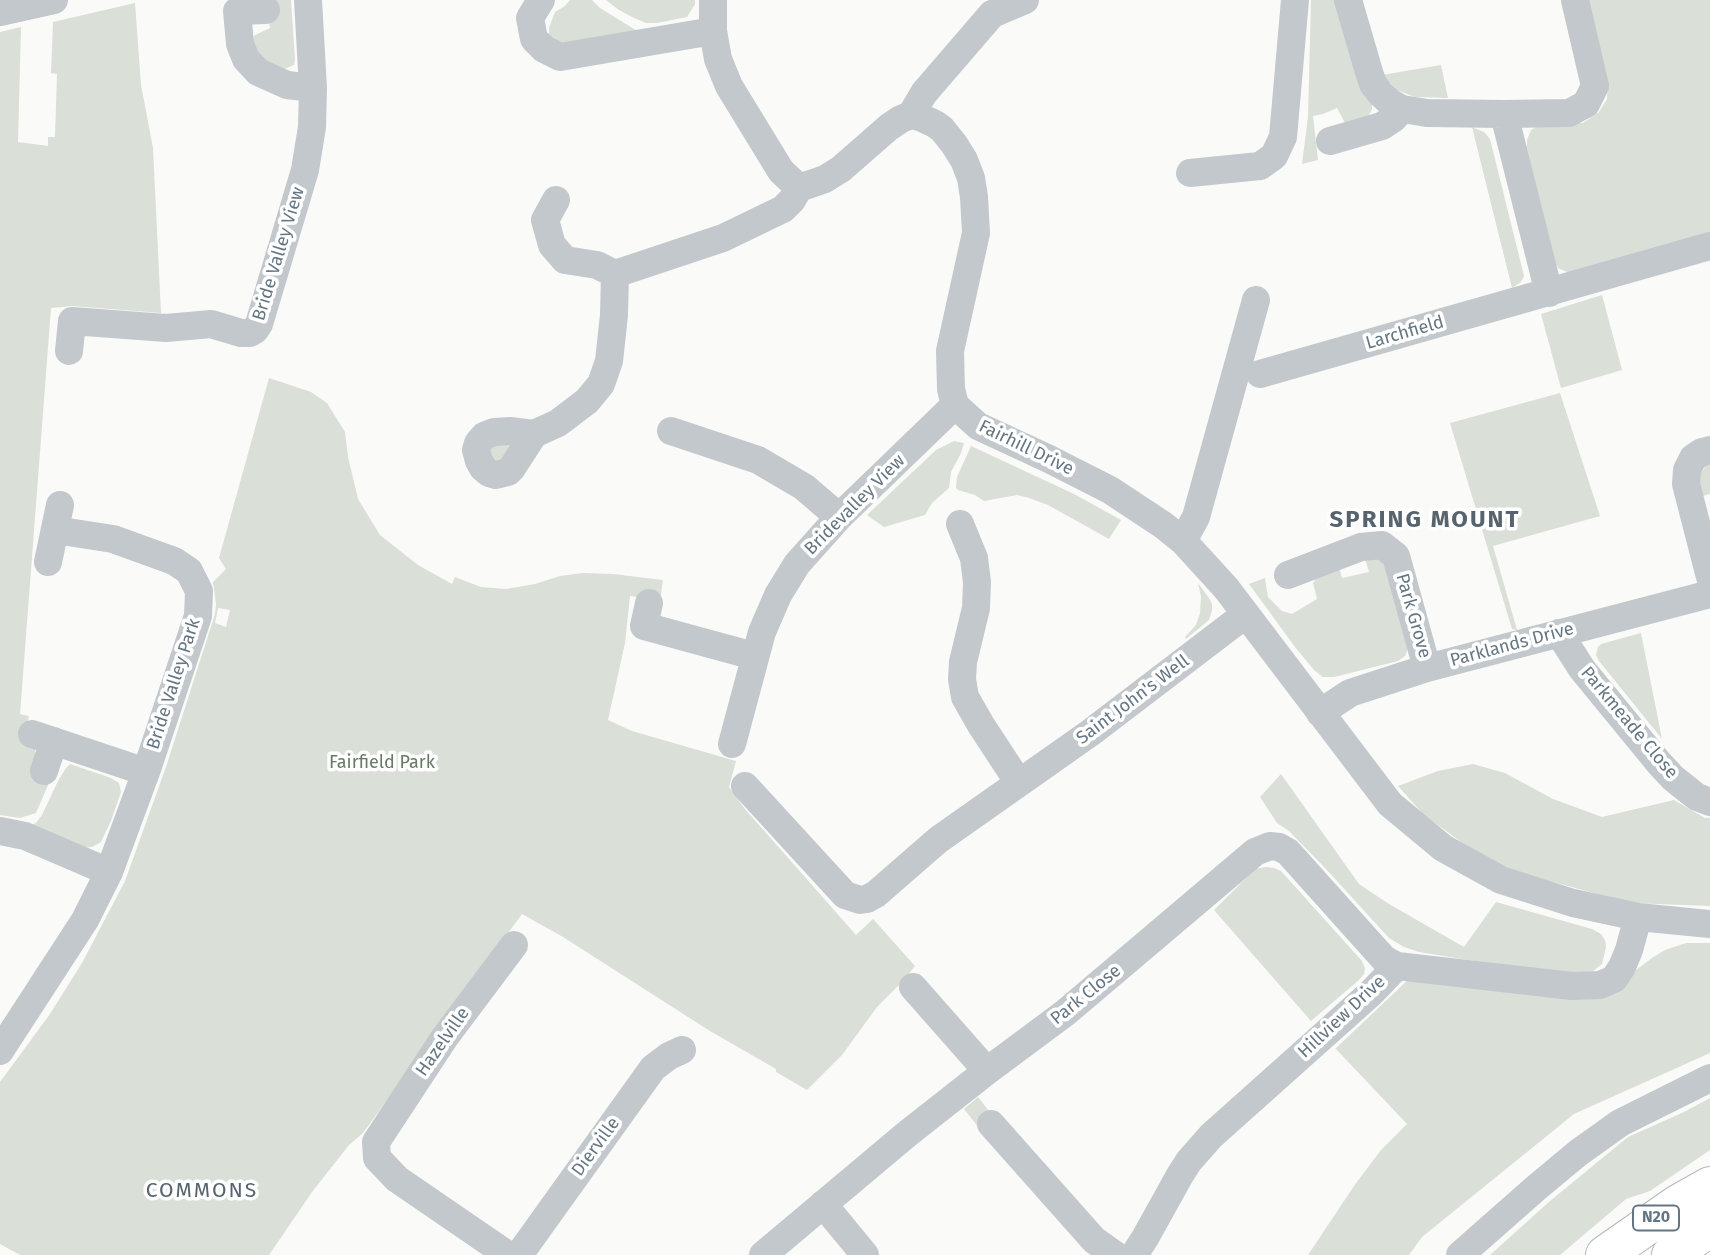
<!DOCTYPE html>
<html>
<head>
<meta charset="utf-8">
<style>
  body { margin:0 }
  canvas { display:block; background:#fafaf8 }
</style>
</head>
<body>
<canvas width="1710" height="1255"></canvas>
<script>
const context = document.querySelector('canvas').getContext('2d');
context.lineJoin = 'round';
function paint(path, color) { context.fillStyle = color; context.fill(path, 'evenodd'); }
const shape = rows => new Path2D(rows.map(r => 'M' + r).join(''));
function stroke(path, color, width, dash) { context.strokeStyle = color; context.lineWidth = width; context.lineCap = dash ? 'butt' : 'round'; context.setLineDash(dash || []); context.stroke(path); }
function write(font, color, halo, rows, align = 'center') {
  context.font = font + ' "Fira Sans",sans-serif'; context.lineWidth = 7; context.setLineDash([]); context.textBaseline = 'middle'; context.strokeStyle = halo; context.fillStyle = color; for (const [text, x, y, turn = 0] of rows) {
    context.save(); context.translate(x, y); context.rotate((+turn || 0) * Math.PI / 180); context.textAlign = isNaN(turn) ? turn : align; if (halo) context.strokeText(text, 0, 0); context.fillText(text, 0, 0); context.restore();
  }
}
paint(shape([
  [266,0,291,0,295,60,294,65,284,69,260,61,251,42,255,35,270,28],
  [570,0,592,0,600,8,642,34,563,46,549,38,549,28,555,12,565,6],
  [606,0,695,0,695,4,687,17,657,23,646,23,634,18,619,10],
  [1311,0,1339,0,1372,104,1372,109,1367,119,1346,125,1337,108,1323,114,1313,116,1318,160,1302,164,1308,117],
  [1587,0,1710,0,1710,234,1569,273,1558,268,1555,263,1527,148,1527,140,1531,130,1541,124,1583,123,1599,112,1607,99,1608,84],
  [135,3,141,85,153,148,161,313,72,306,51,308,20,714,29,716,23,741,35,749,36,756,52,776,36,813,20,818,0,815,0,32,21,27,18,142,48,146,48,137,55,137,57,74,51,73,53,22],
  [1441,65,1448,98,1415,97,1399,91,1382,75],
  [1472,127,1484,132,1490,139,1524,276,1521,282,1512,288],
  [1602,295,1622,370,1561,388,1541,314],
  [269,378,311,392,327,403,345,432,348,457,358,499,380,535,418,565,452,584,455,577,481,587,506,589,535,584,560,576,583,573,613,574,663,580,660,600,630,596,625,643,608,720,632,731,736,761,729,787,745,809,856,935,873,919,915,966,902,982,877,1007,842,1055,807,1090,776,1072,776,1069,710,1031,563,937,522,914,363,1133,349,1145,312,1192,269,1255,20,1255,0,1244,0,1082,50,1014,82,963,125,881,166,767,215,614,216,604,213,582,226,569,219,558],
  [218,608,230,610,226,627,215,623],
  [1560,393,1600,516,1493,546,1517,630,1512,629,1450,423],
  [515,440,502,462,488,459,490,445],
  [954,441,964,443,961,453,951,472,949,488,932,503,925,515,884,527,867,515,936,450],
  [971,446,1074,494,1121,520,1109,539,1048,505,1029,498,1017,495,984,501,975,495,958,490,956,488,957,477],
  [1710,461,1710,494,1699,497,1697,478],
  [1364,555,1385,561,1408,649,1405,656,1398,661,1334,677,1323,677,1314,670,1295,647,1249,584,1265,578,1268,597,1282,611,1292,614,1317,599,1313,583,1320,574,1339,567,1342,578,1369,572],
  [1198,583,1209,598,1212,604,1212,610,1209,620,1186,639,1185,637,1196,625,1200,613,1201,597],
  [1641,633,1662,739,1599,661,1596,655,1598,647,1601,644],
  [70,764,111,778,119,783,121,792,111,821,101,842,92,847,80,848,28,826,36,823,42,815,58,781,66,768],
  [1473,764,1505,773,1553,799,1602,817,1674,800,1705,818,1710,818,1710,906,1630,903,1524,874,1500,865,1464,844,1424,815,1398,786,1438,771],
  [1281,774,1359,884,1389,904,1464,947,1496,902,1592,929,1601,934,1605,940,1606,947,1602,964,1593,971,1582,974,1468,960,1419,952,1404,947,1389,938,1326,869,1289,831,1277,823,1260,797],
  [1266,867,1274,868,1281,871,1362,961,1365,968,1364,974,1359,980,1311,1021,1214,910,1255,869],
  [1686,943,1710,943,1710,1053,1574,1114,1422,1237,1409,1255,1308,1255,1354,1186,1381,1150,1407,1124,1336,1049,1335,1049,1411,977,1597,995,1614,994,1622,989,1632,973,1652,958,1665,950],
  [978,1097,993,1116,979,1128,964,1109],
  [1710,1098,1710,1150,1650,1191,1626,1199,1560,1255,1490,1255,1550,1201,1628,1137,1684,1112]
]), '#dadfd7');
const highway = shape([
  [1605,1255,1678,1204,1710,1186],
  [1671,1255,1710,1227]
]);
stroke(highway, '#b4b9bd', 40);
stroke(shape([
  [541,0,530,18,534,39,544,49,560,57,713,31],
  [713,0,713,31,718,59,729,86,781,171,799,188,825,179,841,169,889,127,901,119,911,115],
  [1348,0,1369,72,1373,84,1381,94,1391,103,1402,109,1427,113,1504,114,1549,293],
  [266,10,237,11,240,44,246,59,258,72,287,85,313,88],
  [0,12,54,0],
  [1504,114,1569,113,1586,104,1595,86,1575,0],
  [911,115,920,117,935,124,942,129,954,144,964,160,971,178,974,197,976,233,950,351,951,389,955,405,978,426,1049,459,1110,490,1163,525,1183,541,1226,588,1390,804,1443,848,1501,880,1573,903,1638,917,1710,924],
  [911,115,924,93,992,14,1025,0],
  [1330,141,1382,126,1394,118,1402,109],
  [1190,173,1260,166,1274,156,1283,137,1295,0],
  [556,200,545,220,552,245,565,260,597,265,615,274],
  [69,351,72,321,166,328,211,324,241,333,250,333,255,330,259,324,305,170,312,127,313,88,308,0],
  [1260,374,1710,246],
  [671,431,758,460,804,487,839,517],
  [534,434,512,468,508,472,496,475,489,473,483,468,479,461,476,450,478,443,484,436,494,432,510,431,534,434,558,423,587,401,601,384,609,361,614,315,615,274,723,238,783,209,792,200,799,188],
  [1710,450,1702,452,1693,458,1687,470,1686,484,1710,577],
  [960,524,974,558,977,582,976,608,963,662,962,679,965,697,981,725,1019,783],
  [1183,541,1196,517,1256,300],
  [48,562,60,505],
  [1288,575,1361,547,1382,545,1396,556,1427,668],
  [649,603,644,626,754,656],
  [1559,633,1582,669,1659,763,1673,778,1688,790,1697,797,1710,802],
  [1320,713,1350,693,1427,668,1710,594],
  [32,734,146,772],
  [732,744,762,632,778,595,797,564,839,517,955,405],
  [44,771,54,741],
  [745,786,845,895,860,900,867,899,876,894,938,840,1090,733,1246,614],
  [0,831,25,836,109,872],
  [913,987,987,1071],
  [0,1051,85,920,109,872,146,772,198,616,199,591,189,571,174,561,113,539,55,530],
  [991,1124,1094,1240,1115,1255],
  [823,1204,865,1255],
  [508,1255,397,1179,377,1158,376,1142,445,1037,514,945],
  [519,1255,653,1068,669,1056,682,1050],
  [763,1255,907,1134,987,1071,1065,1013,1255,852,1270,846,1279,847,1288,852,1384,959,1397,966],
  [1134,1255,1145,1238,1180,1175,1189,1161,1211,1136,1371,993,1397,966,1572,986,1600,985,1614,979,1622,967,1629,950,1638,917],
  [1460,1255,1536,1188,1578,1153,1620,1123,1710,1078]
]), '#c3c8cc', 28);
stroke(highway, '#fff', 38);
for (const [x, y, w] of [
  [1656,1218,46]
]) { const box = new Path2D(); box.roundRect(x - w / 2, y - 12.5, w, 25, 5); context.fillStyle = '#fff'; context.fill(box); stroke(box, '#657683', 2); }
write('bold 16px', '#657683', null, [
  ["N20",1656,1218]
]);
write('18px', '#657683', '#fff', [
  ["Bride Valley View",279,254,-73],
  ["Larchfield",1405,333,-16],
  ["Fairhill Drive",1026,448,26],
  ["Bridevalley View",855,505,-45],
  ["Park Grove",1413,616,74],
  ["Parklands Drive",1512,645,-15],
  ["Bride Valley Park",174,684,-72],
  ["Saint John's Well",1133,700,-37],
  ["Parkmeade Close",1629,723,50],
  ["Park Close",1086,995,-39],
  ["Hillview Drive",1342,1017,-43],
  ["Hazelville",443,1042,-55],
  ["Dierville",596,1147,-54]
]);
write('18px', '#687a64', '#fff', [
  ["Fairfield Park",382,763]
]);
context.letterSpacing = '2px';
write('21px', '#57646e', '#fff', [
  ["COMMONS",202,1191]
]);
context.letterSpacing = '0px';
context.letterSpacing = '2px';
write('bold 24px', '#57646e', '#fff', [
  ["SPRING MOUNT",1425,520]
]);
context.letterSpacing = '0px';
</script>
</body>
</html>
